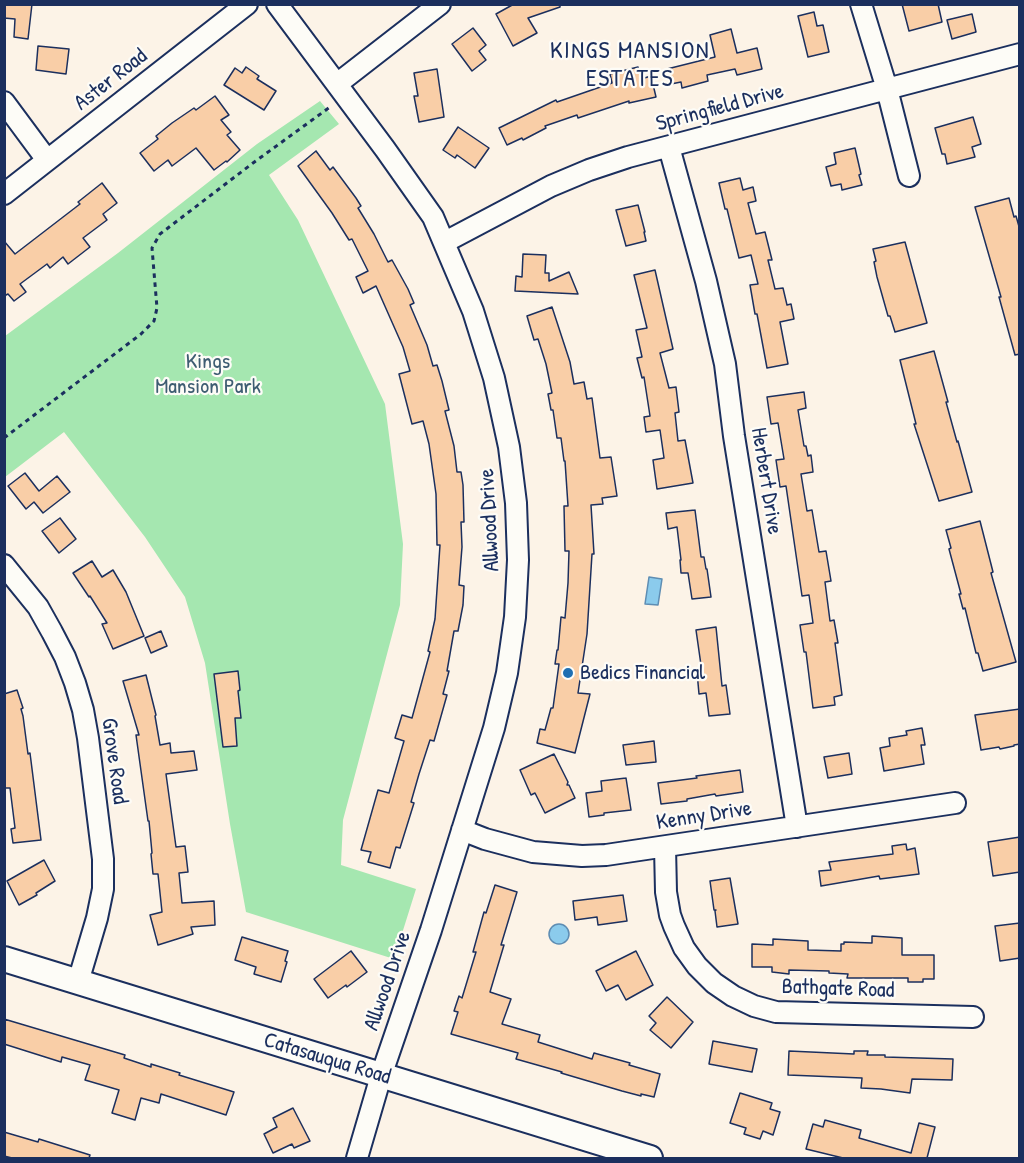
<!DOCTYPE html>
<html>
<head>
<meta charset="utf-8">
<style>
  body { margin:0 }
  #map { position:relative; width:1024px; height:1163px; overflow:hidden; background:#fcf3e7; font-family:"Patrick Hand",sans-serif }
  canvas { display:block }
  .frame { position:absolute; inset:0; border:6px solid #1b2f5e; pointer-events:none }
</style>
</head>
<body>
<div id="map">
<canvas width="1024" height="1163"></canvas>
<div class="frame"></div>
</div>
<script>
const context = document.querySelector('canvas').getContext('2d');
context.lineJoin = 'round';
function paint(path, color) { context.fillStyle = color; context.fill(path, 'evenodd'); }
const shape = rows => new Path2D(rows.map(r => 'M' + r).join(''));
function stroke(path, color, width, dash) { context.strokeStyle = color; context.lineWidth = width; context.lineCap = dash ? 'butt' : 'round'; context.setLineDash(dash || []); context.stroke(path); }
function write(font, color, halo, rows, align = 'center') {
  context.font = font + ' "Patrick Hand",sans-serif'; context.lineWidth = 4.5; context.setLineDash([]); context.textBaseline = 'middle'; context.strokeStyle = halo; context.fillStyle = color; for (const [text, x, y, turn = 0] of rows) {
    context.save(); context.translate(x, y); context.rotate((+turn || 0) * Math.PI / 180); context.textAlign = isNaN(turn) ? turn : align; if (halo) context.strokeText(text, 0, 0); context.fillText(text, 0, 0); context.restore();
  }
}
paint(shape([
  [320,101,339,124,269,175,298,220,385,404,403,544,400,605,343,820,341,865,416,889,394,959,246,912,230,824,205,663,185,597,145,537,64,432,5,477,5,336,118,253,257,144]
]), '#a5e7b0');
const water = shape([
  [649,577,662,579,658,605,645,604,649,577],
  '549 934a10 10 0 1 1 20 0a10 10 0 1 1-20 0Z'
]);
paint(water, '#8bcbec');
stroke(water, '#5e8db3', 1.5);
const building = shape([
  [4,4,32,4,28,39,14,37,15,19,4,18,4,4],
  [514,4,560,4,560,7,528,18,537,33,513,46,496,14,514,4],
  [902,4,938,4,942,22,909,31,902,4],
  [814,12,817,26,823,25,829,52,808,57,798,16,814,12],
  [972,14,976,32,952,39,947,20,972,14],
  [473,28,486,45,479,51,486,60,472,71,452,44,473,28],
  [731,29,737,53,757,48,762,69,737,75,735,69,707,75,708,81,682,88,681,82,671,84,667,69,715,57,710,35,731,29],
  [38,46,69,49,66,74,36,70,38,46],
  [246,67,259,76,257,79,276,91,264,110,224,85,235,68,242,73,246,67],
  [638,67,641,79,651,76,656,97,629,103,629,101,578,118,577,115,545,126,546,128,523,140,522,138,507,145,499,128,556,100,557,102,612,83,610,74,638,67],
  [437,69,444,117,419,122,414,96,418,96,414,73,437,69],
  [215,96,229,115,221,120,231,132,227,135,240,150,227,162,226,161,214,170,196,148,172,166,168,160,154,171,140,153,158,139,156,136,172,123,194,108,196,110,215,96],
  [973,117,981,144,972,147,975,157,947,164,945,154,942,154,935,128,973,117],
  [458,127,489,148,475,168,457,155,455,158,443,150,458,127],
  [855,148,861,174,859,175,862,185,842,190,841,184,831,186,826,167,836,164,834,153,855,148],
  [316,151,330,170,333,167,356,198,361,206,358,208,374,234,388,262,392,260,408,289,414,303,410,305,427,345,433,366,437,365,442,381,449,410,445,411,454,446,457,472,461,472,463,485,464,522,461,522,462,547,459,585,464,586,463,605,458,631,454,631,447,671,449,671,443,694,447,695,434,741,430,740,419,774,411,802,414,803,400,848,396,847,390,868,368,862,371,852,361,850,378,790,389,793,404,741,395,738,402,715,412,718,430,652,428,651,435,619,440,545,437,545,436,494,429,444,423,421,412,424,399,374,410,371,403,347,376,286,363,293,356,277,368,271,352,239,349,240,332,213,298,166,316,151],
  [740,178,743,190,753,187,756,201,748,203,756,234,765,232,772,260,768,260,775,289,783,288,787,305,791,304,794,319,780,322,788,364,767,368,757,314,755,314,750,285,758,284,751,255,739,258,727,209,725,209,719,183,740,178],
  [102,183,117,203,103,214,107,220,83,238,90,247,68,264,63,257,50,268,47,264,20,284,26,292,14,301,8,294,4,296,4,241,15,254,80,204,78,202,102,183],
  [1009,198,1014,217,1016,216,1020,230,1020,354,1015,355,999,297,1001,297,975,207,1009,198],
  [638,205,645,232,644,232,646,241,626,246,616,210,638,205],
  [905,242,927,323,895,332,890,316,888,316,877,277,874,262,876,261,873,249,905,242],
  [523,254,546,255,545,273,549,273,549,281,569,272,578,294,515,291,516,276,522,277,523,254],
  [655,270,673,349,660,353,669,388,676,387,679,412,675,413,678,441,685,440,693,483,657,489,653,460,664,458,660,430,646,432,644,417,650,416,644,377,642,378,637,358,642,357,636,330,647,328,634,275,655,270],
  [552,307,570,362,574,384,584,382,587,399,592,398,600,458,611,457,617,496,602,498,603,504,591,505,594,554,592,554,587,634,578,693,590,694,575,753,537,743,540,729,545,730,551,708,553,708,559,664,555,664,557,650,558,650,561,617,565,618,568,583,569,551,565,551,564,506,568,506,565,461,564,461,561,438,557,438,553,410,551,410,548,394,552,393,546,364,538,339,534,340,527,316,552,307],
  [934,351,948,402,946,402,957,442,958,441,972,492,939,501,914,424,916,424,900,360,934,351],
  [804,392,806,408,798,410,804,446,806,446,808,456,811,455,813,472,801,474,807,511,812,510,819,552,826,551,831,581,825,582,830,621,834,620,838,643,835,643,842,695,834,697,835,705,813,708,806,652,804,652,800,625,813,623,809,595,802,596,786,486,780,487,776,460,784,459,778,423,771,424,767,397,804,392],
  [25,473,39,491,57,476,70,492,43,513,34,502,26,509,8,486,25,473],
  [695,510,701,557,704,557,706,569,707,569,711,597,692,599,688,573,681,573,680,560,681,560,677,527,668,529,666,513,695,510],
  [60,518,76,539,59,553,42,531,60,518],
  [980,521,993,572,991,573,1016,662,983,671,978,653,976,653,965,608,963,609,959,594,961,594,949,549,951,548,946,530,980,521],
  [92,561,102,577,113,570,126,592,144,636,113,649,102,624,107,623,90,596,89,597,73,573,92,561],
  [716,627,722,686,726,685,730,714,709,716,706,693,699,694,697,672,702,672,696,630,716,627],
  [161,631,167,646,151,653,145,638,161,631],
  [238,671,240,690,238,691,241,718,235,718,237,746,223,747,214,674,238,671],
  [146,675,156,715,155,716,160,745,170,743,171,753,194,751,197,770,166,774,176,847,185,846,188,872,179,873,182,903,214,901,215,925,191,927,193,934,158,945,150,915,162,912,158,874,153,874,151,854,152,853,149,821,148,821,136,735,139,735,123,681,146,675],
  [17,690,23,708,21,709,23,716,28,754,30,753,41,840,13,843,11,829,15,828,10,788,4,788,4,694,17,690],
  [1020,709,1020,744,1014,745,1014,746,1000,749,999,747,981,750,975,715,1020,709],
  [922,728,925,745,921,745,924,764,884,771,880,748,890,746,889,738,907,735,906,731,922,728],
  [654,741,656,762,626,765,623,745,654,741],
  [849,753,852,774,828,778,824,757,849,753],
  [554,754,568,782,567,785,569,785,575,798,545,813,535,793,531,795,520,770,554,754],
  [740,770,743,792,716,796,715,794,687,799,687,801,661,804,658,783,697,778,696,776,740,770],
  [626,778,631,810,604,813,604,815,589,817,586,793,602,791,601,781,626,778],
  [1020,837,1020,872,993,876,988,842,1020,837],
  [906,844,907,850,915,848,919,874,880,879,879,876,821,886,819,871,831,870,829,862,893,854,892,846,906,844],
  [44,860,55,881,36,893,37,895,19,905,7,881,44,860],
  [730,878,738,924,717,927,715,911,716,910,714,910,710,881,730,878],
  [495,885,517,892,501,945,504,945,490,992,511,999,502,1024,540,1035,538,1042,592,1059,594,1053,630,1063,629,1065,660,1074,654,1097,641,1094,641,1096,622,1091,561,1073,562,1072,516,1059,518,1053,451,1034,458,1012,454,1011,459,996,462,998,476,952,473,952,484,912,486,913,495,885],
  [623,895,627,921,598,925,597,917,575,920,573,901,623,895],
  [1020,923,1020,958,1000,961,995,926,1020,923],
  [872,936,902,938,902,955,934,955,934,979,923,979,923,982,908,982,908,978,847,978,848,974,829,973,829,971,789,970,789,974,772,972,772,967,752,967,752,944,773,945,773,939,808,941,808,950,841,951,841,944,844,944,844,942,872,943,872,936],
  [242,937,288,951,285,961,287,962,281,982,254,974,256,967,235,960,242,937],
  [351,951,367,972,347,987,346,985,328,998,314,979,351,951],
  [636,951,653,985,626,1000,618,985,606,991,596,971,636,951],
  [667,997,693,1022,671,1048,650,1030,656,1023,649,1016,667,997],
  [4,1019,125,1055,124,1058,151,1067,151,1064,180,1073,179,1075,234,1092,226,1115,161,1094,159,1103,141,1098,135,1120,112,1113,119,1090,85,1080,90,1065,62,1057,61,1062,4,1044,4,1019],
  [713,1041,757,1049,752,1072,709,1064,713,1041],
  [789,1051,854,1054,854,1051,868,1051,867,1055,885,1055,885,1057,953,1059,952,1080,912,1079,910,1093,881,1089,861,1088,862,1078,788,1075,789,1051],
  [740,1093,772,1103,770,1109,780,1112,773,1135,763,1131,760,1139,744,1134,746,1128,730,1123,740,1093],
  [293,1108,310,1141,294,1148,292,1144,273,1153,264,1134,277,1127,273,1118,293,1108],
  [825,1120,861,1130,859,1138,911,1153,919,1123,935,1127,927,1158,843,1158,806,1149,813,1124,823,1127,825,1120],
  [4,1132,38,1142,39,1139,90,1155,89,1158,12,1158,4,1156,4,1132]
]);
paint(building, '#f9cea7');
stroke(building, '#1b2f5e', 1.5);
const minor = shape([
  [277,4,385,149,433,217,473,311,494,378,509,447,516,503,518,560,515,617,507,673,494,728,431,930,381,1076,357,1158],
  [861,4,887,89,909,176],
  [337,84,440,4],
  [4,102,47,160],
  [669,147,706,281,725,364,734,436,797,827],
  [4,194,247,4],
  [445,242,551,186,589,170,628,157,1020,54],
  [4,565,38,607,52,632,65,657,75,683,83,710,88,738,103,859,103,889,97,918,78,982],
  [462,830,485,839,533,852,582,856,606,855,955,803],
  [665,847,666,892,670,915,674,926,684,948,697,966,714,983,733,996,754,1006,776,1012,973,1017]
]);
const tertiary = shape([
  [4,959,650,1158]
]);
stroke(minor, '#1b2f5e', 24);
stroke(tertiary, '#1b2f5e', 28);
stroke(shape([
  [4,438,141,334,154,321,157,308,152,248,160,234,253,163,330,107]
]), '#1b2f5e', 3, [4.5, 4.5]);
stroke(minor, '#fdfcf7', 20);
stroke(tertiary, '#fdfcf7', 24);
for (const [x, y, r, color] of [
  [568,673,6,"#1f6fb2"]
]) { const dot = new Path2D(); dot.arc(x, y, r, 0, 2 * Math.PI); context.fillStyle = color; context.fill(dot); stroke(dot, '#fdfcf7', 2); }
write('22px', '#1b2f5e', '#fdfcf7', [
  ["Aster Road",111,80,-38],
  ["Springfield Drive",720,108,-15],
  ["Herbert Drive",766,481,81],
  ["Allwood Drive",490,520,-93],
  ["Grove Road",114,761,82],
  ["Kenny Drive",704,816,-9],
  ["Allwood Drive",388,981,-71],
  ["Bathgate Road",838,989,2],
  ["Catasauqua Road",327,1059,17]
]);
write('22px', '#3e5d72', '#fdfcf7', [
  ["Kings",208,362],
  ["Mansion Park",208,387]
]);
write('22px', '#1b2f5e', '#fdfcf7', [
  ["Bedics Financial",580,673]
], 'left');
context.letterSpacing = '1.5px';
write('24px', '#1b2f5e', '#fdfcf7', [
  ["KINGS MANSION",630,52],
  ["ESTATES",630,80]
]);
context.letterSpacing = '0px';
</script>
</body>
</html>
